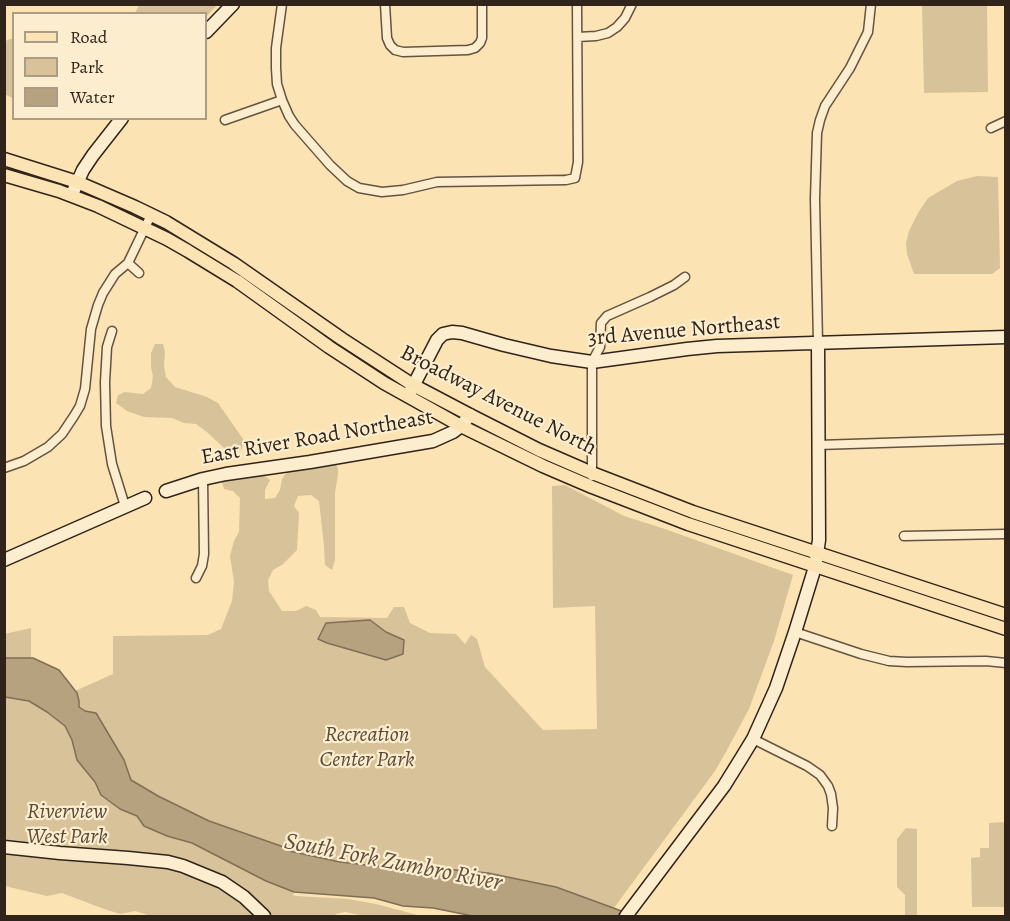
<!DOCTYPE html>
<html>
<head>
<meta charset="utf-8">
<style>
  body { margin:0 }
  #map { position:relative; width:1010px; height:921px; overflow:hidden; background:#fbe3b3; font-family:Alegreya,serif }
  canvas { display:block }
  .frame { position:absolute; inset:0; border:6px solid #302319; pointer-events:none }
  .legend { position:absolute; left:12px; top:12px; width:195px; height:108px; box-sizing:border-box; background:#fcedce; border:2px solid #aa9c86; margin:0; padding:8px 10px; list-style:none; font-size:18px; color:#302319 }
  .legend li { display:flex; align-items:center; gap:12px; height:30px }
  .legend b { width:30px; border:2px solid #aa9c86 }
</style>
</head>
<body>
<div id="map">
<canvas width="1010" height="921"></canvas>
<div class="frame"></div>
<ul class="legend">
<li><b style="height:8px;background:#fbe3b3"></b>Road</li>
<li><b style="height:16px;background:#d8c299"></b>Park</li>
<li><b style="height:16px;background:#b6a27f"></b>Water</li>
</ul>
</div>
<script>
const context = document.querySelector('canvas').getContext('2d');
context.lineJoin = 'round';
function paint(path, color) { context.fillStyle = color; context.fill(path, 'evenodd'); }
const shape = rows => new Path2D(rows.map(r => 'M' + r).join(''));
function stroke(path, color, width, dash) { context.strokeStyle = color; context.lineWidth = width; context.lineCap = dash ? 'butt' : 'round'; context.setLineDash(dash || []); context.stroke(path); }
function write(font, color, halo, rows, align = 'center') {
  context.font = font + ' Alegreya,serif'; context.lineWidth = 4.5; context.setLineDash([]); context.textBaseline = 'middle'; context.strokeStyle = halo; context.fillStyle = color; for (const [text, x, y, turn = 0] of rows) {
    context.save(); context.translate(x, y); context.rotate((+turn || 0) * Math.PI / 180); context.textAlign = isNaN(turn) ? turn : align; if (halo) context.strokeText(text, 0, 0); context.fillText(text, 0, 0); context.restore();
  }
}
paint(shape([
  [139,5,139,4,217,5,206,17,206,14,135,13],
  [922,5,987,5,988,92,924,93],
  [13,38,14,38,13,98,4,94,5,41],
  [977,176,998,177,1000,268,992,274,914,274,907,254,906,243,909,231,918,213,928,198,957,181],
  [155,344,163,344,165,352,164,366,166,377,175,387,207,397,218,403,243,439,242,449,239,451,230,452,224,448,208,433,196,424,184,423,172,418,144,417,127,411,116,403,118,395,125,392,143,394,151,388,153,376,151,368,151,353],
  [336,463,338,469,338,474,335,493,335,560,332,570,325,565,324,546,319,501,311,495,298,496,294,506,299,513,297,550,282,565,273,570,268,580,269,591,282,611,296,611,306,606,316,610,320,617,387,618,394,607,404,607,410,623,430,633,456,634,465,644,471,635,477,639,485,667,543,730,597,729,595,606,553,608,552,486,565,485,624,516,665,529,793,575,774,641,749,709,727,750,715,771,608,916,300,872,293,895,296,896,348,899,376,904,421,916,365,916,345,912,336,914,334,916,151,916,135,911,120,914,104,909,62,893,47,896,5,886,4,634,31,628,31,678,57,699,113,674,113,636,208,635,221,629,232,601,234,582,230,556,234,541,239,532,240,498,233,491,224,489,222,482,230,478,265,476,270,480,265,490,265,499,275,498,280,490,282,479,288,471],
  [1005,822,1005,907,972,907,971,858,980,857,980,848,989,848,989,823],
  [906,828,917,829,917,916,905,916,905,895,897,887,897,839]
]), '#d8c299');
const water = shape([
  [370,620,386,632,404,640,403,654,386,660,327,643,318,639,326,623,370,620],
  [5,658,33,658,59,670,77,693,79,701,79,707,85,711,96,713,124,760,131,780,158,796,209,821,281,846,289,851,340,862,376,866,434,870,445,869,488,873,556,887,627,913,632,916,473,916,433,908,403,906,374,898,294,892,266,881,192,843,167,836,144,826,137,816,120,809,101,795,95,782,77,760,72,740,65,726,47,712,29,701,5,697,5,658]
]);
paint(water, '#b6a27f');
stroke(water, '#806f56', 1.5);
const street = shape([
  [282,4,276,48,276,68,277,84,282,100,289,116,295,125,330,165,347,181,359,188,382,192,403,190,437,182,566,180,575,178,578,162,577,4],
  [385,4,387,38,390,45,395,50,403,52,468,50,475,48,480,43,482,38,482,4],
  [578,37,596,36,608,33,617,27,625,18,632,4],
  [225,120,282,100],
  [991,128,1006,121],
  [128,263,139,273],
  [112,331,107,347,105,382,106,426,112,464,125,506],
  [818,343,815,199,817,133,820,120,825,106,850,68,868,32,871,4],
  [818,445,1006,439],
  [4,468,24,461,48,447,62,434,74,416,80,406,85,389,91,329,98,305,103,293,115,274,128,263,151,215],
  [592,476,592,362,600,347,601,323,607,316,650,297,674,285,685,277],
  [904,536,1006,534],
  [196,578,202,566,204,554,203,479],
  [795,632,861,654,889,661,907,662,986,661,1006,663],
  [753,739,807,766,820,775,828,786,831,794,833,808,832,826]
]);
const secondary = shape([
  [206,32,233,4],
  [73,192,83,170,93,155,122,118],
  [409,394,437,340,443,334,452,332,462,333,504,345,551,356,592,362,687,349,717,346,1006,337],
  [166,491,203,479,226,474,310,462,433,441,453,432,461,426,470,415],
  [4,560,145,498],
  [4,847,60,853,128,858,168,862,183,866,222,882,244,897,264,916],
  [626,916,724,786,742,757,753,739,776,688,795,632,815,567,819,540,818,343]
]);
const primary = shape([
  [4,159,77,182,135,207,166,222,233,263,342,339,413,385,470,415,539,450,592,473,693,512,1006,615],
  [4,175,59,191,98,206,167,239,188,251,237,281,329,347,384,383,461,426,543,466,592,487,688,524,1006,629]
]);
stroke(street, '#635340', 11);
stroke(secondary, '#302319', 15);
stroke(primary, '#302319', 15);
stroke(street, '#fcedce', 8);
stroke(secondary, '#fcedce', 12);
stroke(primary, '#fbe3b3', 12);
write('22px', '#302319', '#fcedce', [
  ["3rd Avenue Northeast",684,331,-5],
  ["Broadway Avenue North",498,401,27],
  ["East River Road Northeast",317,438,-10]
]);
write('italic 22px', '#5a4b39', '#fcedce', [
  ["Recreation",367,736],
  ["Center Park",367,761],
  ["Riverview",67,813],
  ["West Park",67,838]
]);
write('italic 24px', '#5f4f3d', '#fcedce', [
  ["South Fork Zumbro River",393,863,11]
]);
</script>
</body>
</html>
